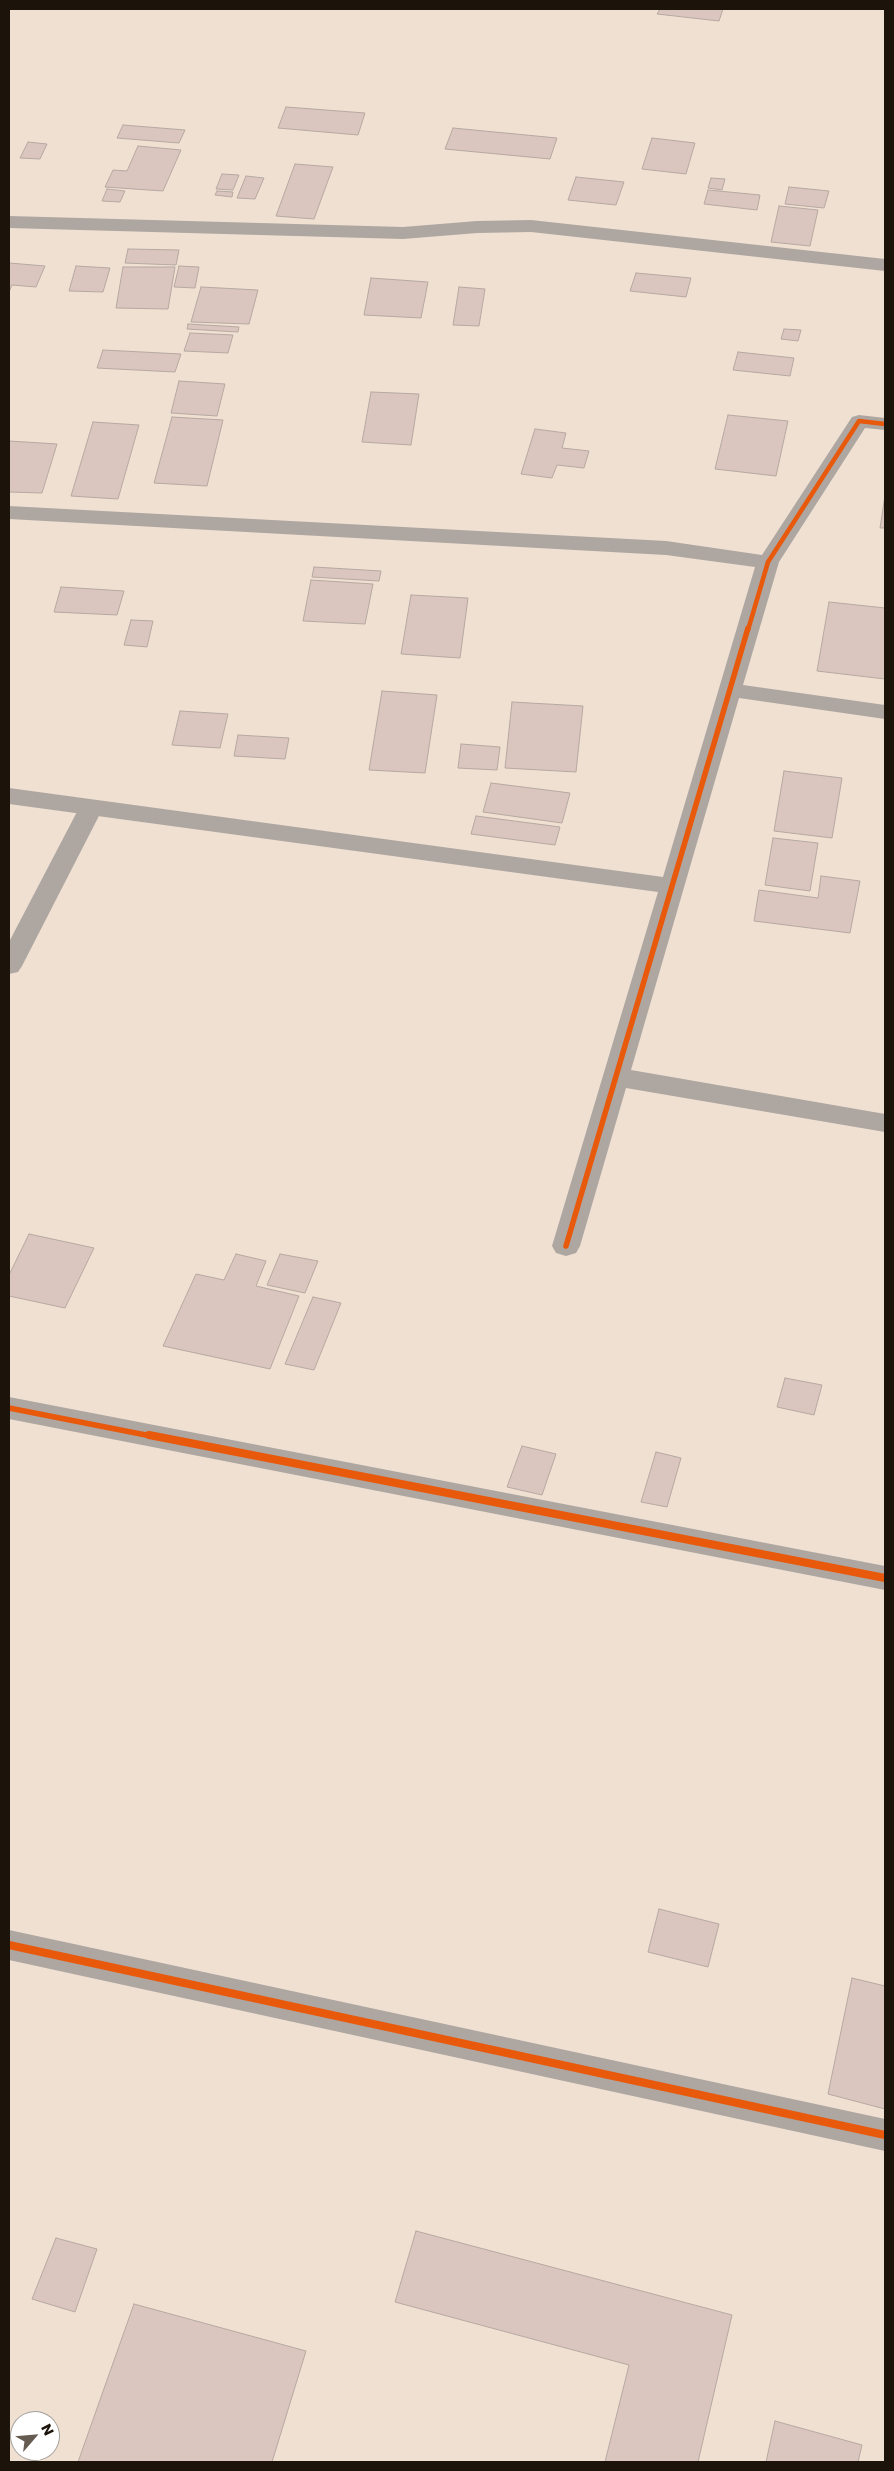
<!DOCTYPE html>
<html>
<head>
<meta charset="utf-8">
<style>
  body { margin:0 }
  #map { position:relative; width:894px; height:2471px; overflow:hidden; background:#efe0d2; font-family:Poppins,sans-serif }
  canvas { display:block }
  .frame { position:absolute; inset:0; border:10px solid #1c130a; pointer-events:none }
  .north { position:absolute; left:10px; top:2411px; width:50px; height:50px; box-sizing:border-box; background:#fff; border:1px solid #a4a19d; border-radius:50%; rotate:63deg; font-size:14px; font-weight:700; line-height:20px; text-align:center; color:#1c130a }
  .north::after { content:''; display:block; margin:auto; width:18px; height:22px; background:#665b50; clip-path:polygon(50% 0,100% 100%,50% 72%,0 100%) }
</style>
</head>
<body>
<div id="map">
<canvas width="894" height="2471"></canvas>
<div class="frame"></div>
<div class="north">N</div>
</div>
<script>
const context = document.querySelector('canvas').getContext('2d');
context.lineJoin = 'round';
function paint(path, color) { context.fillStyle = color; context.fill(path, 'evenodd'); }
const shape = rows => new Path2D(rows.map(r => 'M' + r).join(''));
function stroke(path, color, width, dash) { context.strokeStyle = color; context.lineWidth = width; context.lineCap = dash ? 'butt' : 'round'; context.setLineDash(dash || []); context.stroke(path); }
const building = shape([
  [660,9,723,9,719,21,657,14,660,9],
  [286,107,365,113,358,135,278,128,286,107],
  [123,125,185,130,179,143,117,138,123,125],
  [453,128,557,138,550,159,445,149,453,128],
  [652,138,695,143,686,174,642,169,652,138],
  [28,142,47,144,40,159,20,158,28,142],
  [138,146,181,150,163,191,105,187,113,170,127,171,138,146],
  [295,164,333,167,314,219,276,216,295,164],
  [222,174,239,175,233,190,216,189,222,174],
  [246,176,264,178,255,199,237,198,246,176],
  [576,177,624,182,616,205,568,200,576,177],
  [711,178,725,179,722,190,708,188,711,178],
  [789,187,829,191,824,208,785,204,789,187],
  [107,189,125,191,120,202,102,201,107,189],
  [708,190,760,195,757,210,704,204,708,190],
  [217,191,233,192,232,197,215,195,217,191],
  [779,206,818,210,810,246,771,242,779,206],
  [128,249,179,250,176,265,125,263,128,249],
  [9,263,45,266,36,287,12,285,9,292,9,263],
  [76,266,110,268,103,292,69,291,76,266],
  [179,266,199,267,195,288,174,287,179,266],
  [123,267,175,267,168,309,116,308,123,267],
  [636,273,691,278,686,297,630,291,636,273],
  [371,278,428,282,421,318,364,315,371,278],
  [201,287,258,290,249,324,191,322,201,287],
  [459,287,485,289,479,326,453,325,459,287],
  [188,324,239,327,238,332,187,329,188,324],
  [784,329,801,330,798,341,781,339,784,329],
  [190,333,233,335,228,353,184,351,190,333],
  [103,350,181,354,175,372,97,368,103,350],
  [738,352,794,358,790,376,733,370,738,352],
  [179,381,225,384,217,416,171,413,179,381],
  [371,392,419,394,411,445,362,442,371,392],
  [728,415,788,421,776,476,715,469,728,415],
  [172,417,223,420,207,486,154,483,172,417],
  [93,422,139,425,118,499,71,496,93,422],
  [535,429,566,433,562,448,589,451,584,468,557,465,552,478,521,474,535,429],
  [9,441,57,444,42,493,9,492,9,441],
  [885,496,885,528,880,528,885,496],
  [314,567,381,571,379,581,312,577,314,567],
  [311,580,373,584,365,624,303,621,311,580],
  [61,587,124,591,117,615,54,612,61,587],
  [411,595,468,598,460,658,401,654,411,595],
  [829,602,885,608,885,679,817,671,829,602],
  [131,620,153,621,147,647,124,645,131,620],
  [382,691,437,695,425,773,369,770,382,691],
  [512,702,583,706,576,772,505,768,512,702],
  [180,711,228,714,220,748,172,745,180,711],
  [238,735,289,738,285,759,234,756,238,735],
  [461,744,500,747,497,770,458,768,461,744],
  [784,771,842,778,832,838,774,831,784,771],
  [491,783,570,793,562,823,483,812,491,783],
  [476,816,560,827,555,845,471,834,476,816],
  [773,838,818,843,810,891,765,885,773,838],
  [821,876,860,881,850,933,754,921,759,890,818,898,821,876],
  [29,1234,94,1248,65,1308,9,1296,9,1275,29,1234],
  [236,1254,266,1261,256,1286,299,1296,270,1369,163,1346,196,1274,224,1280,236,1254],
  [280,1254,318,1261,305,1293,267,1285,280,1254],
  [313,1297,341,1303,314,1370,285,1364,313,1297],
  [785,1378,822,1385,814,1415,777,1407,785,1378],
  [522,1446,556,1454,542,1495,507,1487,522,1446],
  [656,1452,681,1458,667,1507,641,1502,656,1452],
  [659,1909,719,1924,708,1967,648,1952,659,1909],
  [852,1978,885,1986,885,2109,828,2094,852,1978],
  [416,2231,732,2315,698,2462,605,2462,629,2365,395,2302,416,2231],
  [56,2238,97,2249,75,2312,32,2299,56,2238],
  [134,2304,306,2351,272,2462,78,2462,134,2304],
  [775,2421,862,2445,858,2462,766,2462,775,2421]
]);
paint(building, '#dac6be');
stroke(building, '#b6a8a1', 1);
paint(shape([
  [91,800,100,803,103,808,22,966,18,972,9,974,9,942,79,808,82,803,91,800]
]), '#aea6a1');
paint(shape([
  [9,216,403,227,477,221,531,220,885,259,885,271,531,232,477,233,403,239,9,228,9,216],
  [859,415,885,418,885,430,865,428,779,562,743,685,885,705,885,719,739,698,631,1070,885,1114,885,1132,626,1088,580,1246,576,1253,566,1256,556,1253,552,1246,658,892,9,804,9,788,663,877,755,567,666,555,9,519,9,506,666,541,762,555,852,417,859,415],
  [9,1397,885,1566,885,1590,9,1419,9,1397],
  [9,1930,885,2119,885,2151,9,1960,9,1930]
]), '#aea6a1');
stroke(shape([
  [748,630,768,562,859,421,885,424]
]), '#e8590c', 4.5);
stroke(shape([
  [566,1246,748,628],
  [9,1408,156,1437]
]), '#e8590c', 5.5);
stroke(shape([
  [149,1435,885,1578],
  [9,1945,885,2135]
]), '#e8590c', 8);
</script>
</body>
</html>
